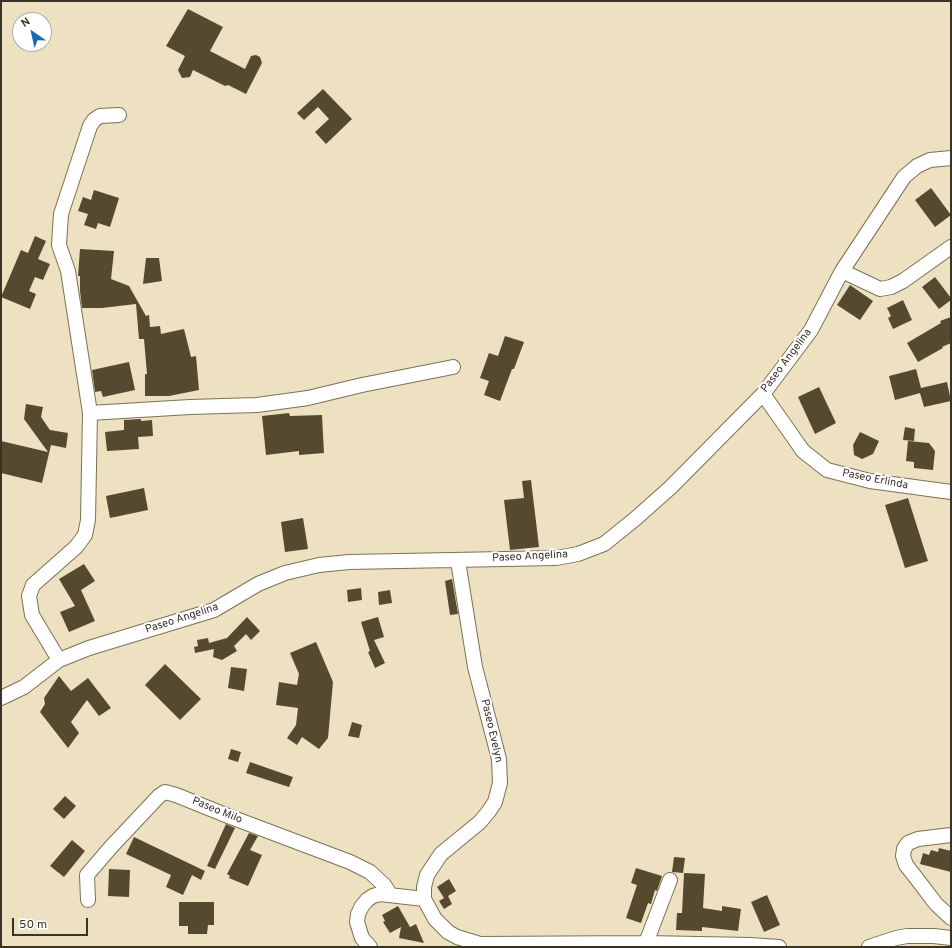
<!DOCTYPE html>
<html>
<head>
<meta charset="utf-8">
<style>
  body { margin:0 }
  #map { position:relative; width:952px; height:948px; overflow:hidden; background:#ede1c2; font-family:Overpass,sans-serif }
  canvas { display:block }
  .frame { position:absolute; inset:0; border:2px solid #383327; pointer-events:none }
  .north { position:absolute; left:12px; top:12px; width:40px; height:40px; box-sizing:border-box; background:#fff; border:1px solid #afada9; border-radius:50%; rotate:326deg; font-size:11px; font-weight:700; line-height:16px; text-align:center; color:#383327 }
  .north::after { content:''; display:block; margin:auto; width:14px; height:18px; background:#1b68b7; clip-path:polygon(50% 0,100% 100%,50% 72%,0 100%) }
  .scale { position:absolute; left:12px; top:918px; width:76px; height:18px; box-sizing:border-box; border:2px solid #383327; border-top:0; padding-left:5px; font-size:12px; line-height:14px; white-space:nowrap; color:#383327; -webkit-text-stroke:3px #fff; paint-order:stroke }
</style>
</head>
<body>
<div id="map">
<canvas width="952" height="948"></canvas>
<div class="frame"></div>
<div class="north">N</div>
<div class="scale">50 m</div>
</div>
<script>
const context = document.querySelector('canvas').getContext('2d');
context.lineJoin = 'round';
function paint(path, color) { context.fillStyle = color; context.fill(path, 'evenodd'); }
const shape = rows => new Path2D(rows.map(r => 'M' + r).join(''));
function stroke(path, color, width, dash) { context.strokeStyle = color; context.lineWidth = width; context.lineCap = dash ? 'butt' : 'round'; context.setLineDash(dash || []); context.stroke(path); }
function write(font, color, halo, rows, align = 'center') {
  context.font = font + ' Overpass,sans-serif'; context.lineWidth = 4; context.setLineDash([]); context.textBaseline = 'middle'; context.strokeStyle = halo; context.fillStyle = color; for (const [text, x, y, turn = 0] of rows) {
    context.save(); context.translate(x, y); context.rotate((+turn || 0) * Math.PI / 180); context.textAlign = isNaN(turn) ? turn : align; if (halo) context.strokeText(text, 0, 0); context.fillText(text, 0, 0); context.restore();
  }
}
paint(shape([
  [188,9,223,27,210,51,245,69,251,56,256,55,260,57,262,63,246,94,228,85,225,86,193,70,190,77,182,78,178,70,185,56,166,46],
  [323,89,352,119,326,144,315,132,329,119,318,107,304,120,297,113],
  [931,188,951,215,935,227,915,200],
  [94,190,119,198,110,227,98,223,96,229,84,225,88,214,78,211,83,197,91,200],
  [35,236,46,241,38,259,50,264,43,280,35,277,29,291,36,294,30,309,1,297,21,250,28,253],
  [80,249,114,251,111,279,129,286,146,316,149,315,150,327,160,326,161,334,184,329,191,357,196,356,199,390,169,396,145,396,145,374,147,374,144,339,139,339,136,304,102,308,82,308,80,291,80,276,78,276],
  [146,258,159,258,162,281,143,284],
  [935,277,951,298,951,300,939,309,922,287],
  [850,285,873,301,860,320,837,305],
  [903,300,912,320,893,329,888,318,891,316,887,308],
  [951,317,951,343,942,347,943,348,918,362,907,343,941,323,940,321],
  [505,336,524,342,514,369,512,369,500,401,484,395,489,381,480,378,489,353,498,356],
  [129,362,135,390,103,397,101,391,95,392,92,370],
  [916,369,921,388,947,382,951,401,924,407,920,393,895,400,889,376],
  [819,387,836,423,815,434,798,397],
  [26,404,43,407,41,417,50,430,68,433,66,448,51,445,42,483,1,473,1,441,48,452,24,419],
  [289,413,290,416,322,415,324,453,299,455,299,451,266,455,262,416],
  [141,419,141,421,152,420,153,436,138,437,139,449,107,451,105,432,124,430,124,420],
  [905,427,915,429,914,441,903,440],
  [860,432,879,441,873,454,862,459,854,455,853,445],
  [908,441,929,443,935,451,933,470,914,468,914,462,906,461],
  [531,480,539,547,510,550,504,500,524,498,522,481],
  [144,488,148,510,110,518,106,496],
  [908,498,928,561,905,568,885,505],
  [303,518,308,549,285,552,281,522],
  [84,564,95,581,81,590,95,621,69,632,60,612,75,606,59,579],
  [452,579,458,614,450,615,445,581],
  [361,588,362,600,348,602,347,590],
  [390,590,392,603,379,605,378,592],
  [247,617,260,631,251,640,246,634,234,646,237,651,222,660,213,657,214,649,195,653,194,647,198,646,197,640,208,638,209,643,227,638],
  [378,617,384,637,374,640,385,663,375,668,368,652,370,651,361,622],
  [316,642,333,682,328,738,319,749,302,737,297,745,287,738,296,725,298,708,276,705,279,682,297,685,299,674,290,653],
  [165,664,201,699,180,720,145,685],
  [231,667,247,669,244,691,228,688],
  [59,676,71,691,88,678,111,708,99,716,87,700,71,722,79,733,68,748,40,712,45,704,44,698],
  [352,722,362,725,359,738,348,736],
  [231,749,241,752,238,762,228,759],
  [250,762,293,777,289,787,246,773],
  [65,796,76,806,64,819,53,809],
  [226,824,235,828,215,869,207,866],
  [249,833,258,836,250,850,262,855,248,886,229,878,230,876,227,874],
  [134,837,205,871,201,880,192,875,183,895,166,887,171,875,126,854],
  [72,840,85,851,64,877,50,866],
  [939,848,951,851,951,872,920,864,923,853,929,855,931,850,938,852],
  [674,857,685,858,683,873,672,872],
  [636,868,662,876,657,891,655,890,651,904,648,903,641,923,626,918,637,885,631,883],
  [109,869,130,870,129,897,108,896],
  [684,873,705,874,703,908,722,911,722,906,741,909,738,931,702,927,702,931,676,930,677,913,682,913],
  [449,879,456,891,448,896,452,904,444,909,439,901,444,898,437,887],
  [767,895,780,925,764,932,751,902],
  [179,902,214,902,214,925,208,925,207,934,188,934,188,926,179,926],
  [398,906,410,927,416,924,424,943,399,938,401,927,390,933,383,922,385,921,382,915]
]), '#554a30');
const minor = shape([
  [842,271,880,289,891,287,903,281,951,247],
  [763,394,803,451,827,470,870,481,951,492],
  [90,413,190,407,257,405,308,398,362,385,453,367],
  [458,561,475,667,499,759,500,783,495,802,489,811,480,822,441,854,427,875,424,887,424,899,435,919,448,932,457,937,480,944,646,943,750,945,779,947],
  [59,660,32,615,29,596,33,585,76,547,85,535,88,520,90,413,68,271,59,245,61,214,90,126,94,120,100,116,119,115],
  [1,698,24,687,59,660,89,648,214,610,258,584,285,573,319,565,349,562,556,558,578,554,604,544,635,519,671,487,763,394,811,330,842,271,904,177,917,166,930,160,951,158],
  [951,835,918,839,908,843,904,849,903,856,906,865,917,879,936,904,951,918],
  [88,900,87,875,111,847,159,796,165,792,176,795,228,816,350,862,370,872,384,885,390,894],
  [646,943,670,880],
  [370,947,362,938,357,922,358,914,362,906,367,900,373,896,380,894,424,899],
  [869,947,896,938,907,936,934,936,951,938]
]);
stroke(minor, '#7b7155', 16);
stroke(minor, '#fff', 14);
write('11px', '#383327', '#fff', [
  ["Paseo Angelina",787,361,-53],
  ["Paseo Erlinda",875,480,11],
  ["Paseo Angelina",530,557,-3],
  ["Paseo Angelina",182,619,-18],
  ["Paseo Evelyn",491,731,77],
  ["Paseo Milo",217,811,22]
]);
</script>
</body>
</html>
